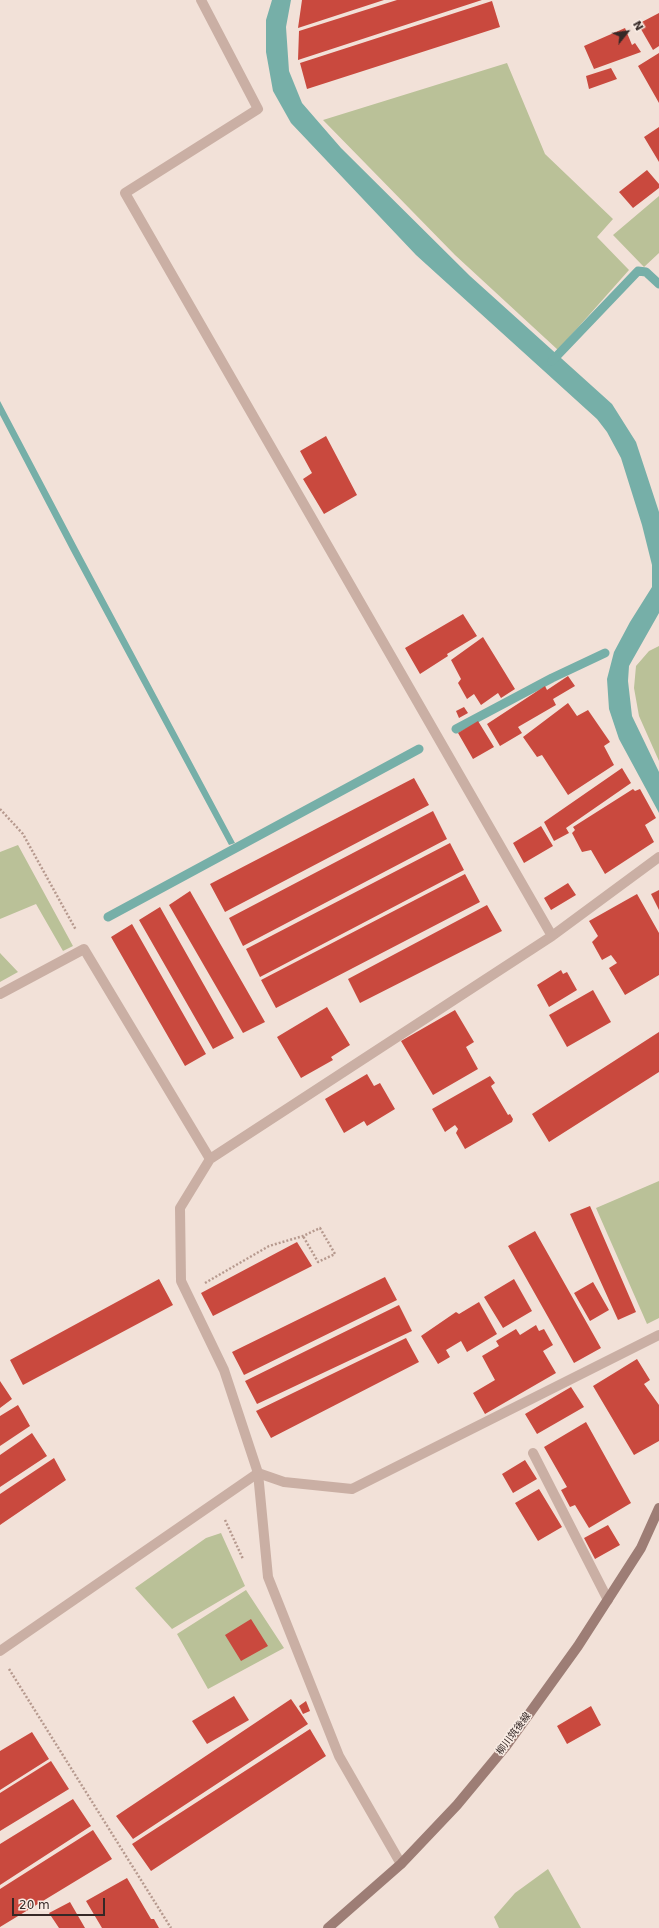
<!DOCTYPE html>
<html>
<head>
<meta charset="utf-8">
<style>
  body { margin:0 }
  #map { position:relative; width:659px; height:1928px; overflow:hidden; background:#f2e1d8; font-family:"DejaVu Sans",sans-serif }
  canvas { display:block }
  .north { position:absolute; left:607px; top:12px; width:40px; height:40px; -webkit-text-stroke:3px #f9ece4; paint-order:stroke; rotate:60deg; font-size:11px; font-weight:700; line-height:16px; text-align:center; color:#352826 }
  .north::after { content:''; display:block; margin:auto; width:14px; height:18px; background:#352826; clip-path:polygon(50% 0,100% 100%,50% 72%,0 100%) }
  .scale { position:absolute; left:12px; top:1898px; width:93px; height:18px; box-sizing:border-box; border:2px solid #352826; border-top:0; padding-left:5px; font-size:12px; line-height:14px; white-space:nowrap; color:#352826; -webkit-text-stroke:3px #f9ece4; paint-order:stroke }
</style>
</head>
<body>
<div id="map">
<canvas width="659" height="1928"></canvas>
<div class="north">N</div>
<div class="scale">20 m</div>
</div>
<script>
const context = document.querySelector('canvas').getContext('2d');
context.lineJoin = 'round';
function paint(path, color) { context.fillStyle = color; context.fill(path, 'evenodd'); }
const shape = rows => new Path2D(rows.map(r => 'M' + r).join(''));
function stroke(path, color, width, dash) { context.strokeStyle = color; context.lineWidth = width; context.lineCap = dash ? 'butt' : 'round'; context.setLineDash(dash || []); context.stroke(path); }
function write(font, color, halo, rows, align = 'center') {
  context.font = font + ' "DejaVu Sans","Noto Sans JP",sans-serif'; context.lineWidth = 3; context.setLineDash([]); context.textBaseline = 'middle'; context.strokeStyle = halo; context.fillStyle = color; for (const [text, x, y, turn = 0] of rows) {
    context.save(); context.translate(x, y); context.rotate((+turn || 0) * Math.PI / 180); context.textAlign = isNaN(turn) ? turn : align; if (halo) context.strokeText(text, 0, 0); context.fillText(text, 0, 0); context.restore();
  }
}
paint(shape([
  [507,63,545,154,613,219,597,237,629,270,558,350,455,255,323,120],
  [659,196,659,253,644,267,613,235],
  [659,646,659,761,639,716,634,688,636,666,649,651],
  [18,845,73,946,63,951,36,904,0,919,0,852],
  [0,953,18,972,0,982],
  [659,1181,659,1318,647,1324,596,1208],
  [221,1533,245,1586,172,1629,135,1588,206,1538],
  [246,1590,284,1648,208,1689,177,1634],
  [548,1869,581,1928,499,1928,494,1917,515,1893]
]), '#bac198');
paint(shape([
  [272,0,291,0,286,27,289,71,302,103,341,148,470,276,612,404,636,442,659,512,659,613,629,666,628,681,632,716,659,772,659,813,619,739,609,709,607,679,614,652,630,622,652,587,652,565,642,525,621,458,607,432,597,419,416,255,291,123,273,91,266,52,266,20],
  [0,401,78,549,235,843,229,845,71,551,0,415]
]), '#76afa8');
stroke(shape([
  [552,361,638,271,646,272,659,284],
  [456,729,552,678,605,653],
  [108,917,419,749]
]), '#76afa8', 9);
paint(shape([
  [302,0,384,0,298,28],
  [397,0,482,0,298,60,299,31],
  [492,1,500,27,307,89,300,63],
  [659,13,659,46,653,50,638,24],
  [625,28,632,45,635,43,641,52,594,69,584,46],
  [659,53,659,103,638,66],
  [611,68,617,79,589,89,586,76],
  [659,127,659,162,644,137],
  [647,170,659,184,659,188,633,208,619,192],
  [326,436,357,495,324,514,303,479,312,473,300,451],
  [463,614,477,636,447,654,448,656,420,674,405,648],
  [483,637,515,689,501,698,498,693,481,705,474,694,467,699,458,683,461,679,451,660],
  [568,676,575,686,553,699,556,705,518,727,522,733,500,746,487,724,545,686,547,690],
  [568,703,577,716,588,710,610,742,604,746,614,765,568,795,542,755,537,757,523,737],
  [464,707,468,713,459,718,456,711],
  [478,721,494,747,473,759,458,733],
  [622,768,631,783,566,828,569,833,554,841,544,822],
  [414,778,429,805,225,912,210,884],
  [633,789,635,791,640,789,656,818,645,825,654,842,605,874,591,850,582,852,572,833,575,830,573,827],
  [433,811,447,839,243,946,229,918],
  [541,826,553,846,524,863,513,843],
  [450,843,464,870,260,977,246,949],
  [465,874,480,902,276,1008,261,980],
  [568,883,576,895,551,910,544,898],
  [659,890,659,910,651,894],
  [190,891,265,1022,243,1033,169,905],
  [637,894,659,933,659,975,625,995,609,968,617,963,611,955,602,960,592,942,598,936,589,921],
  [487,905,502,931,360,1003,348,979],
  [160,907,234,1038,213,1049,139,920],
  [132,924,206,1054,185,1066,111,937],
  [561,970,563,974,567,972,577,990,549,1007,537,985],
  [593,990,611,1022,567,1047,549,1015],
  [327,1007,350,1045,331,1057,333,1060,301,1078,277,1037],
  [455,1010,474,1042,466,1047,478,1069,433,1095,401,1041],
  [659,1032,659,1072,549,1142,532,1114],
  [367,1074,374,1086,380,1083,395,1109,367,1126,364,1121,344,1133,325,1099],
  [490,1076,495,1083,491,1086,492,1088,508,1115,510,1114,513,1119,512,1122,465,1149,456,1133,458,1129,455,1125,445,1132,432,1109],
  [590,1206,636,1312,618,1320,570,1214],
  [535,1231,601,1348,574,1363,508,1246],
  [297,1242,312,1266,213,1316,201,1293],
  [385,1277,397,1300,244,1375,232,1352],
  [159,1279,173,1305,23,1385,10,1360],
  [514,1279,532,1311,503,1328,484,1297],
  [593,1282,609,1310,590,1321,574,1293],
  [479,1302,497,1334,467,1352,461,1341,446,1350,450,1357,438,1364,421,1336,456,1312,459,1314],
  [399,1305,412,1331,257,1404,245,1381],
  [536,1325,539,1331,544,1329,553,1345,543,1351,556,1373,485,1414,473,1393,495,1380,482,1356,499,1346,496,1341,516,1329,520,1335],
  [406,1338,419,1362,271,1438,256,1411],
  [637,1359,650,1380,644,1384,659,1405,659,1441,634,1455,593,1386],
  [0,1381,12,1399,0,1408],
  [571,1387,584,1407,537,1434,525,1414],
  [18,1405,30,1426,0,1446,0,1416],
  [586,1422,631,1503,589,1528,575,1505,570,1507,561,1490,567,1487,544,1447],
  [32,1433,47,1456,0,1487,0,1455],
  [54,1458,66,1480,0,1525,0,1494],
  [525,1460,537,1479,513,1493,502,1474],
  [539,1489,562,1527,538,1541,515,1503],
  [608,1525,620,1545,595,1559,584,1538],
  [251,1619,268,1646,241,1661,225,1635],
  [234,1696,249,1720,207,1744,192,1721],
  [291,1699,308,1724,133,1839,116,1816],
  [306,1701,310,1711,303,1714,299,1706],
  [591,1706,601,1725,567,1744,557,1726],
  [310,1729,326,1756,151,1871,132,1844],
  [32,1732,49,1759,0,1790,0,1751],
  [51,1761,69,1789,0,1831,0,1793],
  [73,1799,91,1826,0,1885,0,1844],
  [93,1830,112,1859,0,1927,0,1889],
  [127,1878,151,1919,154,1919,159,1928,102,1928,86,1901],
  [70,1902,85,1928,59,1928,49,1913]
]), '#c9493e');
stroke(shape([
  [0,809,23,834,76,930],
  [205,1283,269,1246,303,1236,320,1228,335,1254,318,1262,303,1236],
  [225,1520,243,1559],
  [9,1669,171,1928]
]), '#b6998e', 2.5, [2, 2]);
stroke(shape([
  [533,1453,608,1600],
  [0,1651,258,1473,284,1482,352,1489,659,1335]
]), '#caafa4', 10);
stroke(shape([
  [201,0,258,109,125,193,552,936],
  [0,994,84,949,210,1159],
  [401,1864,339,1756,268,1577,258,1473,224,1370,181,1281,180,1208,210,1159,552,936,659,857]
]), '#caafa4', 10);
stroke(shape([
  [328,1928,401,1864,457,1805,506,1746,578,1646,641,1548,659,1508]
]), '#9d7d75', 10);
write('10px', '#352826', '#f9ece4', [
  ["柳川筑後線",514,1734,-53]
]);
</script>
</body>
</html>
